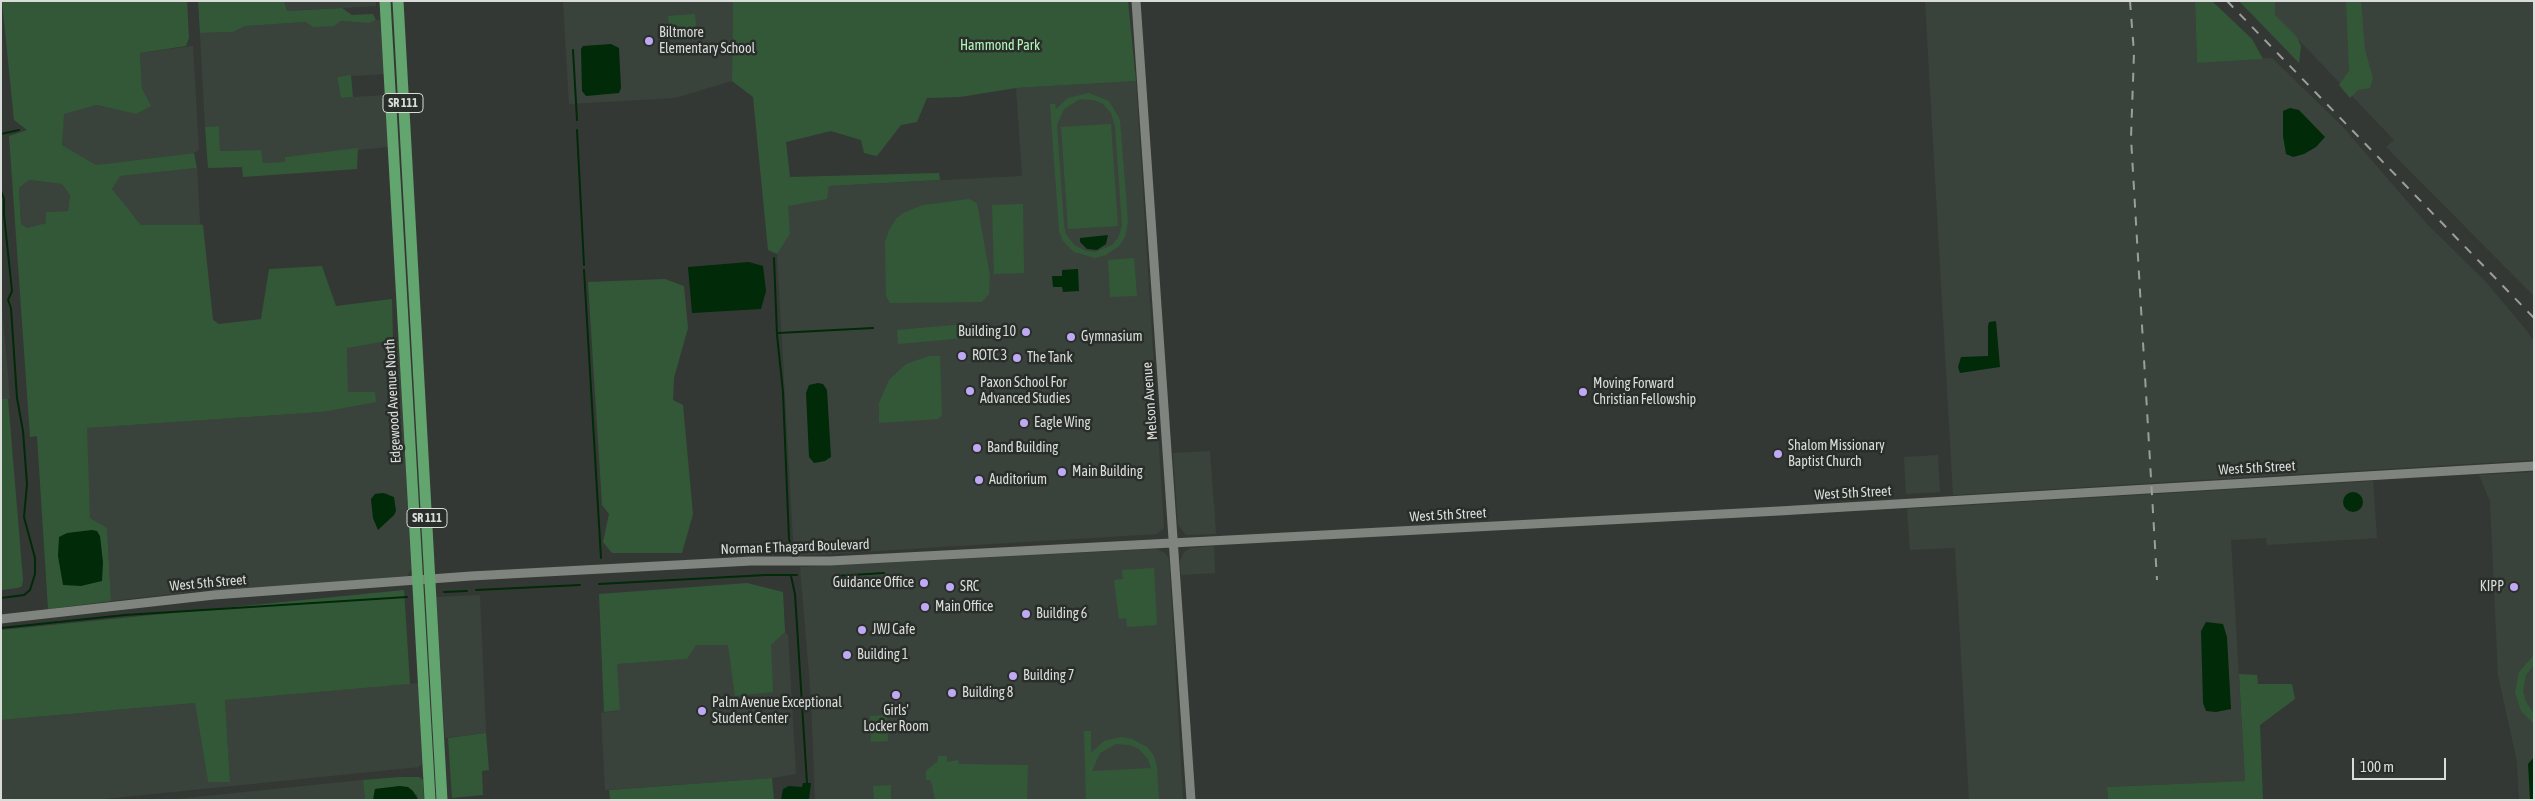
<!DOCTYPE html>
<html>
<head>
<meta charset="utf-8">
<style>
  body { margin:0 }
  #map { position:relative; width:2535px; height:801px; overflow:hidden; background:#343834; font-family:"Asap Condensed",sans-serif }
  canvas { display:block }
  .frame { position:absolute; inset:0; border:2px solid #d9dcd9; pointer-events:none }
  .scale { position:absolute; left:2352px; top:758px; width:94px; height:22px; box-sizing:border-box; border:2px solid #d9dcd9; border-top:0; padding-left:6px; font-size:15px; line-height:18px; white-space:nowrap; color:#d9dcd9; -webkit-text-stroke:4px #2a2e2a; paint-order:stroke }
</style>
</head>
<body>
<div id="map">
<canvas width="2535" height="801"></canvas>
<div class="frame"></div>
<div class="scale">100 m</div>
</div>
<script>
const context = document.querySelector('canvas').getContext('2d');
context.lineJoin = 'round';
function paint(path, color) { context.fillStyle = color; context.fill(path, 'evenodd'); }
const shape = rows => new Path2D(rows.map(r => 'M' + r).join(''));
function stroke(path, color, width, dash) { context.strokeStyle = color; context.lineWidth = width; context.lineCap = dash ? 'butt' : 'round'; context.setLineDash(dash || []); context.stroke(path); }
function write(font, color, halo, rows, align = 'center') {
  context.font = font + ' "Asap Condensed",sans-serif'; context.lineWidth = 5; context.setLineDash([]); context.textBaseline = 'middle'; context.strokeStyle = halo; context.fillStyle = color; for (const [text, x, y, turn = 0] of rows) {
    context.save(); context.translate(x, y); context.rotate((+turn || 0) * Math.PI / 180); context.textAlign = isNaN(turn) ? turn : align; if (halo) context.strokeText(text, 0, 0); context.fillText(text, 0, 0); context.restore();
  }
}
paint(shape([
  [284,1,376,1,376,6,287,11],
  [563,1,733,1,732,81,675,98,569,104],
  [1925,1,2195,1,2197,63,2272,58,2341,125,2427,224,2485,281,2527,331,2534,342,2534,460,1953,495],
  [2275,1,2534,1,2534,296,2386,147,2394,140,2275,15],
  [376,20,380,20,384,74,337,77,341,98,385,95,388,147,286,157,286,162,263,163,260,150,220,151,219,126,205,127,200,33,233,32,245,26,306,22,334,26,341,21,369,23],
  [193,46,199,150,194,153,96,165,62,145,63,114,97,105,136,114,142,89,140,53],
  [1136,81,1164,528,1157,534,794,556,777,254,790,234,787,205,826,199,829,186,1022,176,1016,88],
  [197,168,200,223,203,225,141,225,112,189,119,176],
  [29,180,62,184,70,195,68,211,47,212,46,223,27,228,21,224,19,188],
  [1,296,10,399,1,399],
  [393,340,399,342,411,569,407,576,244,590,207,590,111,601,107,528,90,518,86,428,322,412,375,392,348,392,347,347],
  [388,493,394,515,378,529,373,518,371,499,375,494],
  [1210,451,1216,534,1186,535,1178,525,1173,453],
  [1938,455,1940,492,1906,494,1904,457],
  [2534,472,2534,800,2519,800,2517,762,2498,675,2490,501,2479,475],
  [2373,481,2377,538,2267,545,2266,538,2231,540,2245,781,2107,787,2108,800,1969,800,1955,548,1910,550,1907,509],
  [1214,546,1215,573,1181,575,1180,561,1184,552,1191,548],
  [1156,549,1165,553,1169,559,1183,800,815,800,811,698,800,567],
  [480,595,486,733,445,738,436,597],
  [785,632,788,635,796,774,772,778,605,790,601,713,620,710,616,664,687,659,695,645,771,645],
  [418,683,422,763,419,767,94,800,1,800,1,720,195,703,208,782,230,782,225,700],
  [363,780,365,800,166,800]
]), '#3a433b');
paint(shape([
  [2,1,187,1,189,38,186,46,140,53,142,89,151,106,136,114,97,105,64,114,62,145,96,165,194,153,197,168,120,176,112,189,141,225,203,225,213,320,219,324,261,319,269,269,322,266,336,306,392,299,393,340,347,348,348,392,375,392,376,402,322,412,87,428,90,518,107,528,111,601,48,609,37,436,30,437,9,136,27,130,14,120],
  [29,180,62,184,70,195,68,211,46,212,46,223,27,228,21,224,19,188],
  [198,1,284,1,287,11,342,8,352,15,373,14,376,20,369,23,341,21,334,26,313,27,306,22,245,26,233,32,200,33],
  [733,1,1128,1,1136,81,1016,88,960,97,927,98,917,122,901,125,877,156,864,153,861,140,831,131,786,142,790,177,939,173,940,180,829,186,827,199,788,206,790,234,777,254,768,250,753,97,732,81],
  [2195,1,2212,1,2252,39,2263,59,2197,63],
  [2239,1,2275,1,2275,15,2297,37,2301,46,2299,63],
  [2346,1,2361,1,2365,50,2373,78,2370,88,2358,90,2350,98,2339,85,2349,71],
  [695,14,697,35,670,37,668,16],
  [351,75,353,97,341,98,337,77],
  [1089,93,1109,101,1120,120,1128,221,1125,237,1119,246,1106,255,1095,258,1074,252,1063,241,1059,231,1050,104,1055,104,1056,109,1068,98],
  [1080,99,1093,100,1102,103,1111,113,1115,126,1122,226,1118,238,1112,245,1095,252,1086,251,1074,245,1066,234,1064,225,1057,125,1064,109],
  [1111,124,1118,226,1068,229,1061,127],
  [219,126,220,151,261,150,263,163,285,162,285,157,358,148,357,169,243,177,242,167,208,168,205,127],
  [969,199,977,203,990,276,989,294,982,302,890,303,886,296,885,242,889,230,896,219,903,213,923,205],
  [1023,204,1024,273,994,274,992,205],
  [1134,258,1137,296,1110,297,1108,260],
  [665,279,684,286,688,328,674,378,673,400,683,405,693,514,682,553,612,553,603,542,609,514,602,505,588,282],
  [965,324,966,338,898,344,897,330],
  [929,356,940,356,942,415,938,419,879,423,879,403,889,380,906,364],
  [1,399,8,399,23,580,22,586,18,588,1,590],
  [1154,568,1157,625,1127,627,1126,618,1119,619,1114,580,1123,579,1122,570],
  [747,583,783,592,785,632,771,645,773,692,735,696,728,645,696,645,687,659,617,664,620,710,604,712,599,594],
  [404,590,410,684,225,700,230,782,208,782,195,703,1,720,1,630],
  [2534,655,2534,665,2526,675,2523,691,2526,702,2534,714,2534,724,2521,711,2515,692,2519,672],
  [2239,674,2257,675,2258,684,2292,684,2295,699,2260,725,2263,800,2108,800,2107,787,2245,781],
  [887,715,888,741,871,742,870,716],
  [1084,731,1091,731,1091,753,1104,741,1121,737,1132,739,1147,747,1154,756,1157,767,1159,800,1093,800,1092,798,1092,800,1086,800],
  [1116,744,1130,745,1139,749,1148,759,1151,768,1092,771,1100,753],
  [486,733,489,770,482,771,483,795,452,798,448,738],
  [938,756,947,756,947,762,958,760,959,764,1028,765,1027,800,935,800,932,785,930,780,926,780,926,771,938,761],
  [400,777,419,777,423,780,424,800,418,800,417,795,400,786,375,789,373,800,365,800,363,780],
  [772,778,774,800,610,800,609,790],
  [891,785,891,800,874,800,873,786]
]), '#335838');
paint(shape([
  [611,44,619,48,621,88,619,93,586,96,582,91,581,49,583,46],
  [2290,108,2299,110,2325,137,2316,147,2304,154,2293,157,2286,154,2283,136,2283,111],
  [1108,235,1106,244,1097,250,1087,249,1080,242,1080,238],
  [749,262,763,266,766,291,761,309,692,313,688,267],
  [1078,269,1079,291,1063,292,1062,287,1053,287,1052,276,1062,276,1062,270],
  [1996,321,2000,367,1960,373,1958,367,1961,357,1988,356,1988,326,1989,322],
  [818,383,823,384,827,390,831,457,825,461,814,463,809,457,806,393,809,385],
  '2343 502a10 10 0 1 1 20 0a10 10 0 1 1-20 0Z',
  [383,493,394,497,396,511,394,515,378,530,373,518,371,499,375,494],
  [92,530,97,531,100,536,103,562,102,581,81,586,63,585,58,556,59,537,67,533],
  [2206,622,2223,624,2227,637,2231,709,2216,712,2206,711,2203,703,2201,631],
  [2534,757,2534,800,2530,800,2528,764],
  [803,783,811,783,809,800,781,800,783,789,789,786,802,787],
  [400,786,408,787,413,791,418,800,373,800,375,789]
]), '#002a08');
stroke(shape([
  [573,50,577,120],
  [577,130,584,265],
  [1,134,19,130],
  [1,191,4,199,4,215,12,291,8,300,11,308,17,398,23,431,27,484,24,517,35,558,35,574,30,590,24,595,1,598],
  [774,258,777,335,783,392,789,539,793,551],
  [584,270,601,558],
  [778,333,873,328],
  [791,576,795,594,807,783],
  [836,576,884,573],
  [599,584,766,575,797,575],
  [476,590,580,585],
  [444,592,467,591],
  [1,628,125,615,407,597]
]), '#002a08', 2);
stroke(shape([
  [1136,1,1191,800],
  [1,619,214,595,471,576,751,561,830,561,1779,511,2534,466]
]), '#7f847f', 9);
stroke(shape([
  [385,1,430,800],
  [398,1,442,800]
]), '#63a56e', 11);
stroke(shape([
  [2130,1,2134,53,2131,138,2157,580],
  [2227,1,2534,318]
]), '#9b9e9b', 2, [9, 9]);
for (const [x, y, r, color] of [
  [649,41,5,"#bfa9f4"],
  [1026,332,5,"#bfa9f4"],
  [1071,337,5,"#bfa9f4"],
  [962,356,5,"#bfa9f4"],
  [1017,358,5,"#bfa9f4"],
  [970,391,5,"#bfa9f4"],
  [1583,392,5,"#bfa9f4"],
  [1024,423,5,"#bfa9f4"],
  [977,448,5,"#bfa9f4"],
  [1778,454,5,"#bfa9f4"],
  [1062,472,5,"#bfa9f4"],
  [979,480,5,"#bfa9f4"],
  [924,583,5,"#bfa9f4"],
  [950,587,5,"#bfa9f4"],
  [2514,587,5,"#bfa9f4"],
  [925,607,5,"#bfa9f4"],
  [1026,614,5,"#bfa9f4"],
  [862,630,5,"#bfa9f4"],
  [847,655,5,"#bfa9f4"],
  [1013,676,5,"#bfa9f4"],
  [952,693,5,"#bfa9f4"],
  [896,695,5,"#bfa9f4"],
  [702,711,5,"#bfa9f4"]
]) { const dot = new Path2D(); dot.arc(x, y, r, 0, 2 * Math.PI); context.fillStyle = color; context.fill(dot); stroke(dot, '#2a2e2a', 2); }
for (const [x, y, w] of [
  [403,103,40],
  [427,518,40]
]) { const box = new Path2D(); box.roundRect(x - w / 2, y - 9.5, w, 19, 4); context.fillStyle = '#2a2e2a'; context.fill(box); stroke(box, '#d9dcd9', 1); }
write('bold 12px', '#d9dcd9', null, [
  ["SR 111",403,103],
  ["SR 111",427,518]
]);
write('14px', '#d9dcd9', '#2a2e2a', [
  ["Biltmore",659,33],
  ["Elementary School",659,49],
  ["Building 10",1016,332,"right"],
  ["Gymnasium",1081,337],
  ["ROTC 3",972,356],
  ["The Tank",1027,358],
  ["Paxon School For",980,383],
  ["Advanced Studies",980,399],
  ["Moving Forward",1593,384],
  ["Christian Fellowship",1593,400],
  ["Eagle Wing",1034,423],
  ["Shalom Missionary",1788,446],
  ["Baptist Church",1788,462],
  ["Band Building",987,448],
  ["Main Building",1072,472],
  ["Auditorium",989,480],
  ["Guidance Office",914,583,"right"],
  ["SRC",960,587],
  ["KIPP",2504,587,"right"],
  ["Main Office",935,607],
  ["Building 6",1036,614],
  ["JWJ Cafe",872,630],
  ["Building 1",857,655],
  ["Building 7",1023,676],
  ["Building 8",962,693],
  ["Palm Avenue Exceptional",712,703],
  ["Student Center",712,719],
  ["Girls'",896,711,"center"],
  ["Locker Room",896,727,"center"]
], 'left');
write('14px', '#b2f5b9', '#2a2e2a', [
  ["Hammond Park",1000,46]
]);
write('14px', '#d9dcd9', '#2a2e2a', [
  ["Edgewood Avenue North",393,401,-93],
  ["Melson Avenue",1150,401,-94],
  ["West 5th Street",2257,468,-3],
  ["West 5th Street",1853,493,-3],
  ["West 5th Street",1448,515,-3],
  ["Norman E Thagard Boulevard",795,547,-2],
  ["West 5th Street",208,583,-5]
]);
</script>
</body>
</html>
